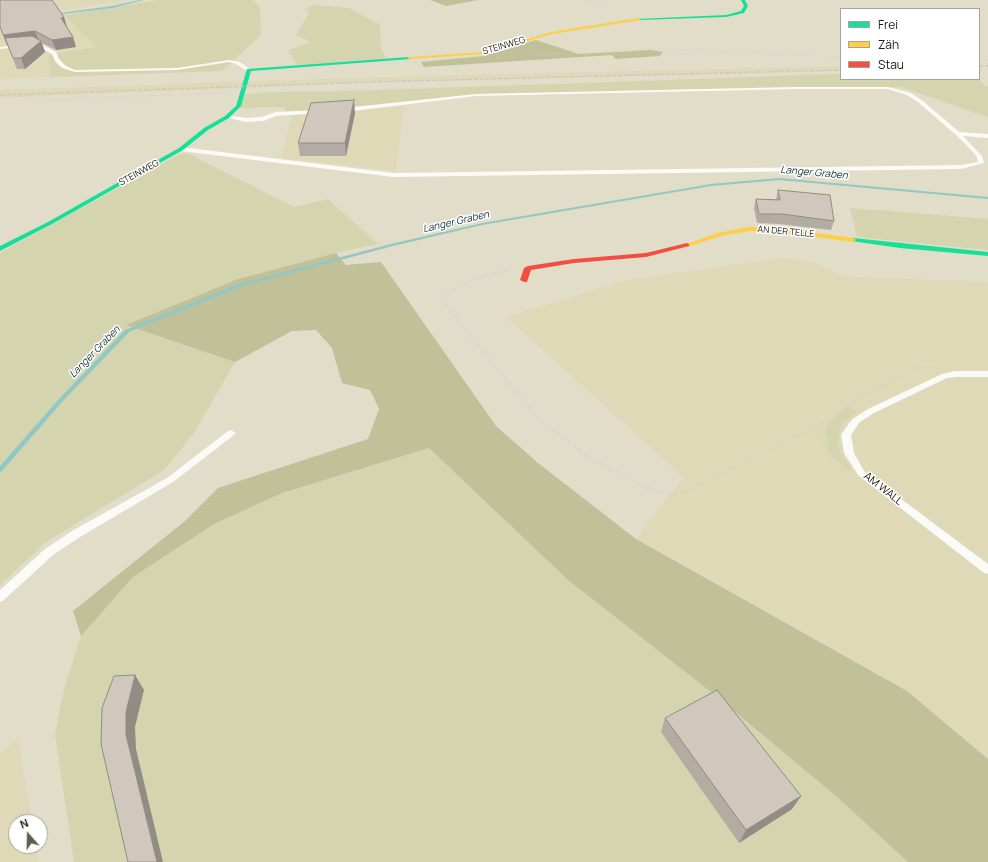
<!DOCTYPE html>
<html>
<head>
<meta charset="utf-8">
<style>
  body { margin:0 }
  #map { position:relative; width:988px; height:862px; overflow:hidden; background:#e1ddc9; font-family:Manrope,sans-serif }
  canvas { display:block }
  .legend { position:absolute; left:840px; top:8px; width:140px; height:72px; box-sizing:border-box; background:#fff; border:1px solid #a4a39e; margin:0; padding:5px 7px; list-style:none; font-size:12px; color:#1c190c }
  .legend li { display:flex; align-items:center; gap:8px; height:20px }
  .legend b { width:20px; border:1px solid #a4a39e }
  .north { position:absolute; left:8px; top:814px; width:40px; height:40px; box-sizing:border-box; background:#fff; border:1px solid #a4a39e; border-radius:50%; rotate:340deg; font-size:11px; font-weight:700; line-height:16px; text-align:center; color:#1c190c }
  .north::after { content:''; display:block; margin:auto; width:14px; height:18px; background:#615e4e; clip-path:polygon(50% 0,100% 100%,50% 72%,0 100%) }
</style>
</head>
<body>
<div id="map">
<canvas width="988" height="862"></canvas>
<ul class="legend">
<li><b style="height:5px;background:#16e098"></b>Frei</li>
<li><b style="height:5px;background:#ffcf43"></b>Zäh</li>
<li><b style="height:5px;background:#f24e42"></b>Stau</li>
</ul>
<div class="north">N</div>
</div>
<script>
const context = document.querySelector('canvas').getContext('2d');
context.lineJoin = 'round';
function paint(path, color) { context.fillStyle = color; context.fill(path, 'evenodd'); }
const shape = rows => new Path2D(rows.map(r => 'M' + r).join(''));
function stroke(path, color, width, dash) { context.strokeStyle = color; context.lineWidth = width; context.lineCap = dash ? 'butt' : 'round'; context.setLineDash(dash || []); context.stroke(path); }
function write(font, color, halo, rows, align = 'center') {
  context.font = font + ' Manrope,sans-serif'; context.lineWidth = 3; context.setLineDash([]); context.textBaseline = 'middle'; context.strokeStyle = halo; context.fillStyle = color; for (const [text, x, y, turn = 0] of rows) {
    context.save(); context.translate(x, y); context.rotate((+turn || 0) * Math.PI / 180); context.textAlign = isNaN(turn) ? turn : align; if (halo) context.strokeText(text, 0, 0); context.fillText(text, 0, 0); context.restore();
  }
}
paint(shape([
  [0,0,126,0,20,17],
  [64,15,98,47,48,55,51,77,0,79,0,24],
  [841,66,841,71,378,82,0,98,0,90,379,77],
  [404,106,396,171,281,158,292,115],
  [781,258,817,263,842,276,988,282,988,759,907,691,636,539,683,477,506,317,626,280],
  [18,739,32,822,16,822,16,846,36,846,38,862,0,862,0,753]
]), '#e0d9b8');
paint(shape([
  [157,0,252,0,260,7,261,35,222,71,51,77,48,55,97,47,64,15],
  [313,5,349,8,380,25,381,47,386,59,297,65,288,50,311,42,296,35,309,13,304,9],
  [841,74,841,79,979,79,985,86,988,86,988,117,901,87,796,87,476,94,329,110,285,112,285,107,236,108,241,94,296,91,321,92],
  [182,153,187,153,294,207,328,199,378,244,336,253,238,279,127,325,235,362,194,433,164,470,46,542,0,585,0,253],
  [850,208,988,219,988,250,857,237],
  [848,406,857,412,844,422,840,430,838,444,841,454,851,470,849,471,832,457,829,453,825,431,830,421],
  [429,448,568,580,716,696,837,797,908,862,74,862,55,735,64,689,81,636,133,577,214,524,282,493]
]), '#d4d5af');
paint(shape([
  [430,0,478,0,446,6],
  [536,40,579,54,651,50,663,52,660,56,616,59,612,55,424,67,421,62,484,56],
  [336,253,346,265,381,262,496,426,538,463,636,539,907,691,988,759,988,862,908,862,837,797,716,696,568,580,429,448,282,493,214,524,133,577,81,636,73,611,185,521,218,488,368,439,379,409,370,390,342,383,332,348,316,330,292,331,235,362,126,325,238,279]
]), '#c0c099');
paint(shape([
  [140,0,144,0,112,8,54,15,53,14,112,6,140,0],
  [779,178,988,197,988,199,779,180,711,186,482,225,393,246,242,286,129,332,62,402,2,471,0,472,0,466,58,400,125,330,238,284,391,244,482,223,711,184,779,178]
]), '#93c7c4');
stroke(shape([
  [213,0,239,31,237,40,231,52],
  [584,0,610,9],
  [131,8,168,33,238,31],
  [526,55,591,53,644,49,699,50,841,57],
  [84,56,191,55],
  [73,60,105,48,68,16,189,0],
  [979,60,988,60],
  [29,72,53,72],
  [742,77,841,74],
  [258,93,441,87],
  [145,96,227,93]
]), '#d3d1cb', 1, [0.5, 1.5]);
stroke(shape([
  [32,100,173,95],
  [938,100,988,117],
  [149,220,223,172]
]), '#d3d1cb', 1.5, [0.5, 2]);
stroke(shape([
  [48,242,217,231,275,238,307,259],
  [0,312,57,280,151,219],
  [0,377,117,305,10,261],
  [507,381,444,303,448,294,456,288,478,278,509,270],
  [891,381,918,367,934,367]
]), '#d3d1cb', 2, [1, 2.5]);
stroke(shape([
  [506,380,538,418,590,458,652,490,664,493,679,493,689,490,826,421],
  [839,465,828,457,823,441,822,428,833,414,849,403,893,380]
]), '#d3d1cb', 2.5, [1, 3]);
paint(shape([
  [32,43,39,43,56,52,59,59,66,66,75,70,177,68,229,60,240,62,251,70,247,71,236,64,229,62,177,70,75,72,62,68,55,61,52,54,36,45,32,45,32,43],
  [21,45,19,47,0,49,0,47,21,45],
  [797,87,888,87,911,93,923,101,959,132,988,134,988,138,963,136,982,156,984,163,961,169,393,177,181,151,178,149,181,147,393,173,961,165,978,162,977,157,974,153,956,135,919,103,907,95,888,89,797,89,476,96,344,112,341,110,344,108,476,94,797,87],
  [319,110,321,111,321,113,276,116,263,121,246,122,224,117,227,115,246,118,262,117,275,112,319,110],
  [955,371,988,371,988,377,955,377,947,378,874,413,860,422,851,435,854,453,864,471,988,564,988,574,984,573,858,475,844,453,841,435,849,423,854,418,868,409,942,374,955,371],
  [231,430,236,433,234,435,173,482,80,537,53,555,4,600,0,602,0,590,45,549,72,531,167,478,228,431,231,430]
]), '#fafaf7');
paint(shape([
  [741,0,745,0,748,6,744,13,726,17,639,20,637,19,726,15,741,11,744,6,741,0],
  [409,57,411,59,251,71,241,106,229,118,208,130,183,150,52,224,0,251,0,246,48,222,179,148,204,128,225,116,236,106,247,69,409,57],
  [853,238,988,252,988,256,900,248,851,241,851,239,853,238]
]), '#16e098');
paint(shape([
  [639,18,640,20,552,34,484,54,409,59,407,58,409,57,484,52,551,32,639,18],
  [749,227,779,228,853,238,856,240,853,242,779,232,749,231,721,236,687,247,684,245,718,233,749,227]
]), '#ffcf43');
paint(shape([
  [687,243,689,244,689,246,646,257,574,263,531,270,527,282,524,282,520,280,524,268,528,266,574,259,646,253,687,243]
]), '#f24e42');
stroke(shape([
  [979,66,988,66],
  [0,95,367,82,841,70]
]), '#cac9c3', 1.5, [4, 2]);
paint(shape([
  [64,17,67,27,73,37,76,47,56,50,42,43,45,52,25,69,17,69,0,27],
  [355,113,346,156,300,156,298,143],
  [778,190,834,221,831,230,779,224,757,223,754,208,756,199,776,200],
  [665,718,801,796,792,809,739,843,661,732]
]), '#b3aca2');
paint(shape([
  [64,17,67,27,61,18],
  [35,31,39,42,7,45,3,35],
  [73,37,76,47,56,50,52,40],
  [41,41,45,52,25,69,21,58],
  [354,100,355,113,346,156,345,143],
  [135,675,144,690,135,727,136,749,163,862,157,862,126,735,126,712],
  [801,796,792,809,739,843,746,830]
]), '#928c84');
const building = shape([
  [0,0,52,0,64,17,61,18,73,37,52,40,35,31,3,35,0,26,0,0],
  [32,36,41,41,21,58,13,58,5,38,32,36],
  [354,100,345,143,298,143,311,103,354,100],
  [778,190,830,195,834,221,782,214,759,214,756,199,780,200,778,190],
  [135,675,126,712,126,735,157,862,128,862,101,744,102,708,114,676,135,675],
  [717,690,801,796,746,830,665,718,717,690]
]);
paint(building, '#d0c8bc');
stroke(building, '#928c84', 1);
write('9px', '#1c190c', '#fff', [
  ["STEINWEG",504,46,-16],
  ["STEINWEG",139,173,-29],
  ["AN DER TELLE",786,232,5]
]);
write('italic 10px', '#0f3537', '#fff', [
  ["Langer Graben",814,173,5],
  ["Langer Graben",456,222,-13],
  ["Langer Graben",95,352,-46]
]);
write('11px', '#1c190c', '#fff', [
  ["AM WALL",883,489,38]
]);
</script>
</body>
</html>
